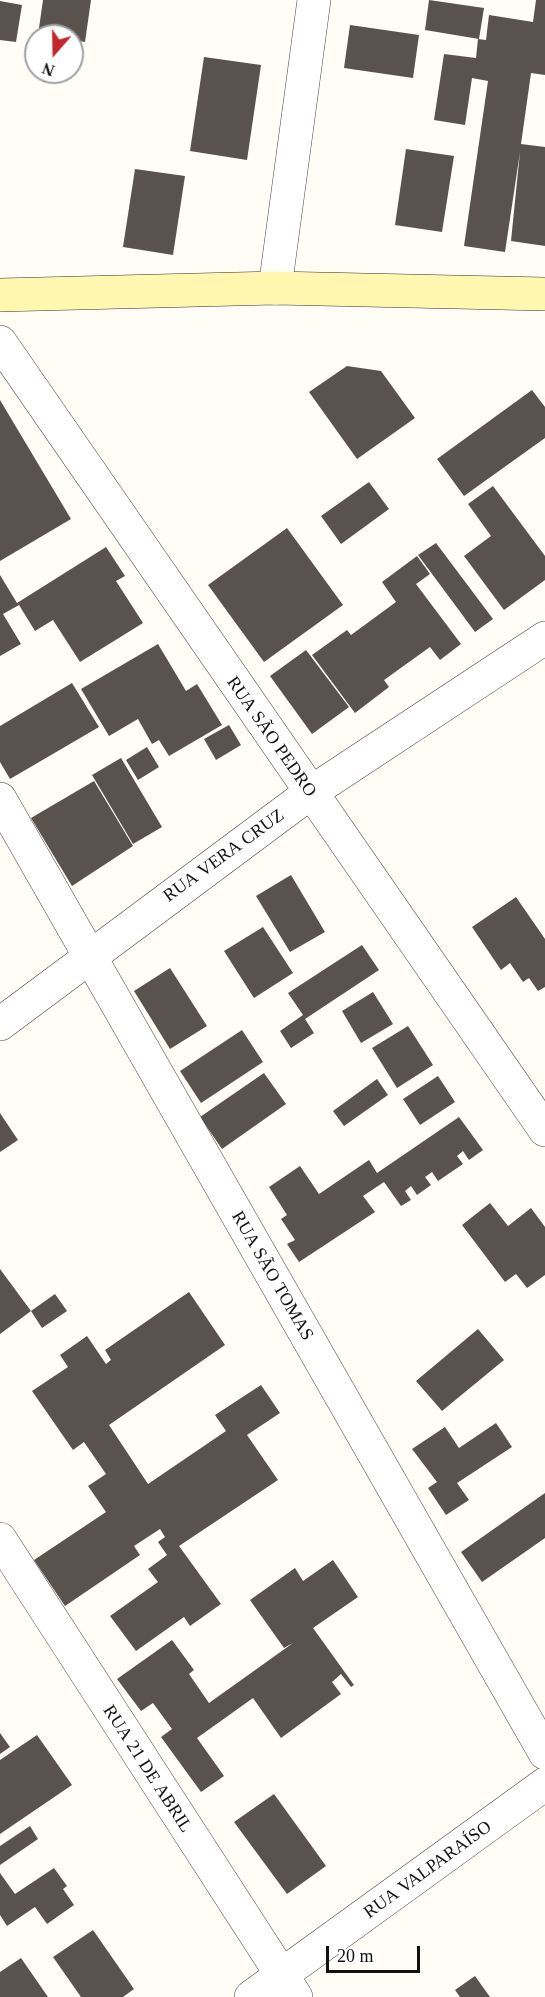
<!DOCTYPE html>
<html>
<head>
<meta charset="utf-8">
<style>
  body { margin:0 }
  #map { position:relative; width:545px; height:1997px; overflow:hidden; background:#fffdf5; font-family:"Times New Roman",serif }
  canvas { display:block }
  .north { position:absolute; left:24px; top:24px; width:60px; height:60px; box-sizing:border-box; background:#fff; border:2px solid #a0a0a0; border-radius:50%; rotate:200deg; font-size:16px; font-weight:700; line-height:24px; text-align:center; color:#111 }
  .north::after { content:''; display:block; margin:auto; width:21px; height:27px; background:#c4262e; clip-path:polygon(50% 0,100% 100%,50% 72%,0 100%) }
  .scale { position:absolute; left:326px; top:1946px; width:94px; height:27px; box-sizing:border-box; border:3px solid #111; border-top:0; padding-left:8px; font-size:18px; line-height:21px; white-space:nowrap; color:#111; -webkit-text-stroke:4px #fff; paint-order:stroke }
</style>
</head>
<body>
<div id="map">
<canvas width="545" height="1997"></canvas>
<div class="north">N</div>
<div class="scale">20 m</div>
</div>
<script>
const context = document.querySelector('canvas').getContext('2d');
context.lineJoin = 'round';
function paint(path, color) { context.fillStyle = color; context.fill(path, 'evenodd'); }
const shape = rows => new Path2D(rows.map(r => 'M' + r).join(''));
function stroke(path, color, width, dash) { context.strokeStyle = color; context.lineWidth = width; context.lineCap = dash ? 'butt' : 'round'; context.setLineDash(dash || []); context.stroke(path); }
function write(font, color, halo, rows, align = 'center') {
  context.font = font + ' "Times New Roman",serif'; context.lineWidth = 6; context.setLineDash([]); context.textBaseline = 'middle'; context.strokeStyle = halo; context.fillStyle = color; for (const [text, x, y, turn = 0] of rows) {
    context.save(); context.translate(x, y); context.rotate((+turn || 0) * Math.PI / 180); context.textAlign = isNaN(turn) ? turn : align; if (halo) context.strokeText(text, 0, 0); context.fillText(text, 0, 0); context.restore();
  }
}
paint(shape([
  [43,0,91,0,85,42,72,40,72,36,38,35],
  [429,0,484,8,479,39,425,30],
  [536,0,545,0,545,75,531,73,521,144,545,147,545,246,511,241,520,152,505,252,464,246,488,81,472,78,465,125,434,120,444,54,476,58,478,39,486,40,489,15,533,22],
  [0,1,22,5,16,42,0,40],
  [350,25,419,35,413,78,344,68],
  [204,57,261,65,247,160,190,151],
  [406,149,454,156,442,232,395,225],
  [135,169,185,176,173,255,123,247],
  [347,366,381,371,415,418,357,459,309,392],
  [532,390,545,407,545,438,464,496,437,459],
  [0,400,71,519,0,561],
  [369,482,389,509,341,544,321,516],
  [493,486,545,556,545,580,504,610,464,556,491,536,468,504],
  [287,528,343,605,264,662,208,585],
  [436,543,493,619,475,632,418,555],
  [106,547,125,576,116,581,143,623,80,662,53,620,35,631,19,605,3,614,21,644,0,656,0,575,17,603],
  [417,556,430,574,416,584,461,644,440,660,430,647,384,680,389,687,355,713,312,655,347,630,351,635,396,602,382,582],
  [158,644,186,691,197,684,222,725,169,756,159,740,152,744,138,719,109,736,81,689],
  [306,650,349,707,312,734,270,676],
  [72,683,99,727,10,779,0,762,0,726],
  [229,725,241,745,216,760,204,739],
  [147,747,159,767,138,780,126,760],
  [121,758,162,827,133,844,92,775],
  [94,781,133,846,72,886,31,818],
  [291,875,325,932,290,952,256,896],
  [516,897,545,939,545,987,538,991,529,978,523,982,510,963,501,970,472,927],
  [263,927,293,973,254,998,224,951],
  [362,945,379,970,305,1019,314,1033,291,1048,280,1031,303,1015,288,993],
  [170,968,207,1026,170,1049,134,991],
  [373,992,393,1024,361,1043,342,1011],
  [408,1026,433,1065,397,1088,372,1048],
  [242,1030,263,1062,201,1103,180,1071],
  [264,1073,286,1104,222,1149,200,1117],
  [438,1076,455,1102,420,1125,403,1099],
  [377,1079,388,1095,344,1126,333,1111],
  [0,1113,18,1140,0,1152],
  [459,1117,483,1150,469,1160,463,1151,457,1156,463,1164,438,1181,432,1172,425,1177,431,1185,417,1195,411,1186,405,1191,411,1200,401,1206,384,1182,363,1196,375,1212,299,1262,287,1244,295,1240,281,1219,287,1215,269,1187,300,1166,319,1194,369,1160,377,1173],
  [490,1203,508,1226,531,1208,545,1227,545,1275,527,1288,516,1274,505,1282,462,1225],
  [0,1269,31,1311,0,1334],
  [189,1292,225,1345,109,1425,148,1484,226,1431,215,1415,261,1385,280,1413,247,1435,278,1480,179,1546,221,1604,190,1626,184,1617,136,1651,110,1616,158,1582,148,1569,167,1555,158,1542,165,1537,160,1529,134,1546,140,1555,65,1606,34,1560,106,1512,88,1486,106,1474,84,1442,73,1450,32,1391,68,1367,60,1355,87,1336,106,1364,111,1360,105,1350],
  [55,1294,67,1311,42,1328,31,1311],
  [478,1329,504,1360,442,1411,416,1381],
  [496,1423,512,1447,457,1483,469,1500,446,1515,428,1488,437,1482,412,1449,445,1427,459,1448],
  [545,1493,545,1538,482,1582,461,1552],
  [333,1560,358,1597,313,1628,354,1685,351,1687,341,1674,332,1682,341,1694,281,1738,253,1698,197,1738,224,1776,201,1792,161,1737,172,1729,153,1703,141,1711,117,1679,172,1640,194,1670,189,1674,209,1703,293,1643,284,1648,250,1600,295,1568,303,1581],
  [0,1733,10,1747,0,1754],
  [37,1735,72,1785,0,1834,0,1760],
  [274,1794,326,1866,287,1894,234,1822],
  [30,1826,38,1839,0,1865,0,1846],
  [54,1868,67,1886,63,1889,74,1905,47,1924,35,1907,7,1926,0,1915,0,1873,15,1894],
  [93,1930,134,1989,123,1997,81,1997,53,1957],
  [21,1958,48,1997,0,1997,0,1972],
  [475,1976,490,1997,460,1997,455,1990]
]), '#5a524d');
const street = shape([
  [275,288,314,0],
  [0,342,545,1130],
  [0,799,545,1753],
  [0,1024,310,793,545,638],
  [0,1539,296,1997],
  [251,1997,545,1784]
]);
const secondary = shape([
  [0,295,275,288,545,294]
]);
stroke(street, '#444', 34);
stroke(secondary, '#333', 34);
stroke(street, '#fff', 33);
stroke(secondary, '#fff6b0', 33);
write('18px', '#111', '#fff', [
  ["RUA SÃO PEDRO",271,737,55],
  ["RUA VERA CRUZ",224,856,-36],
  ["RUA SÃO TOMAS",272,1276,60],
  ["RUA 21 DE ABRIL",147,1769,57],
  ["RUA VALPARAÍSO",428,1870,-36]
]);
</script>
</body>
</html>
